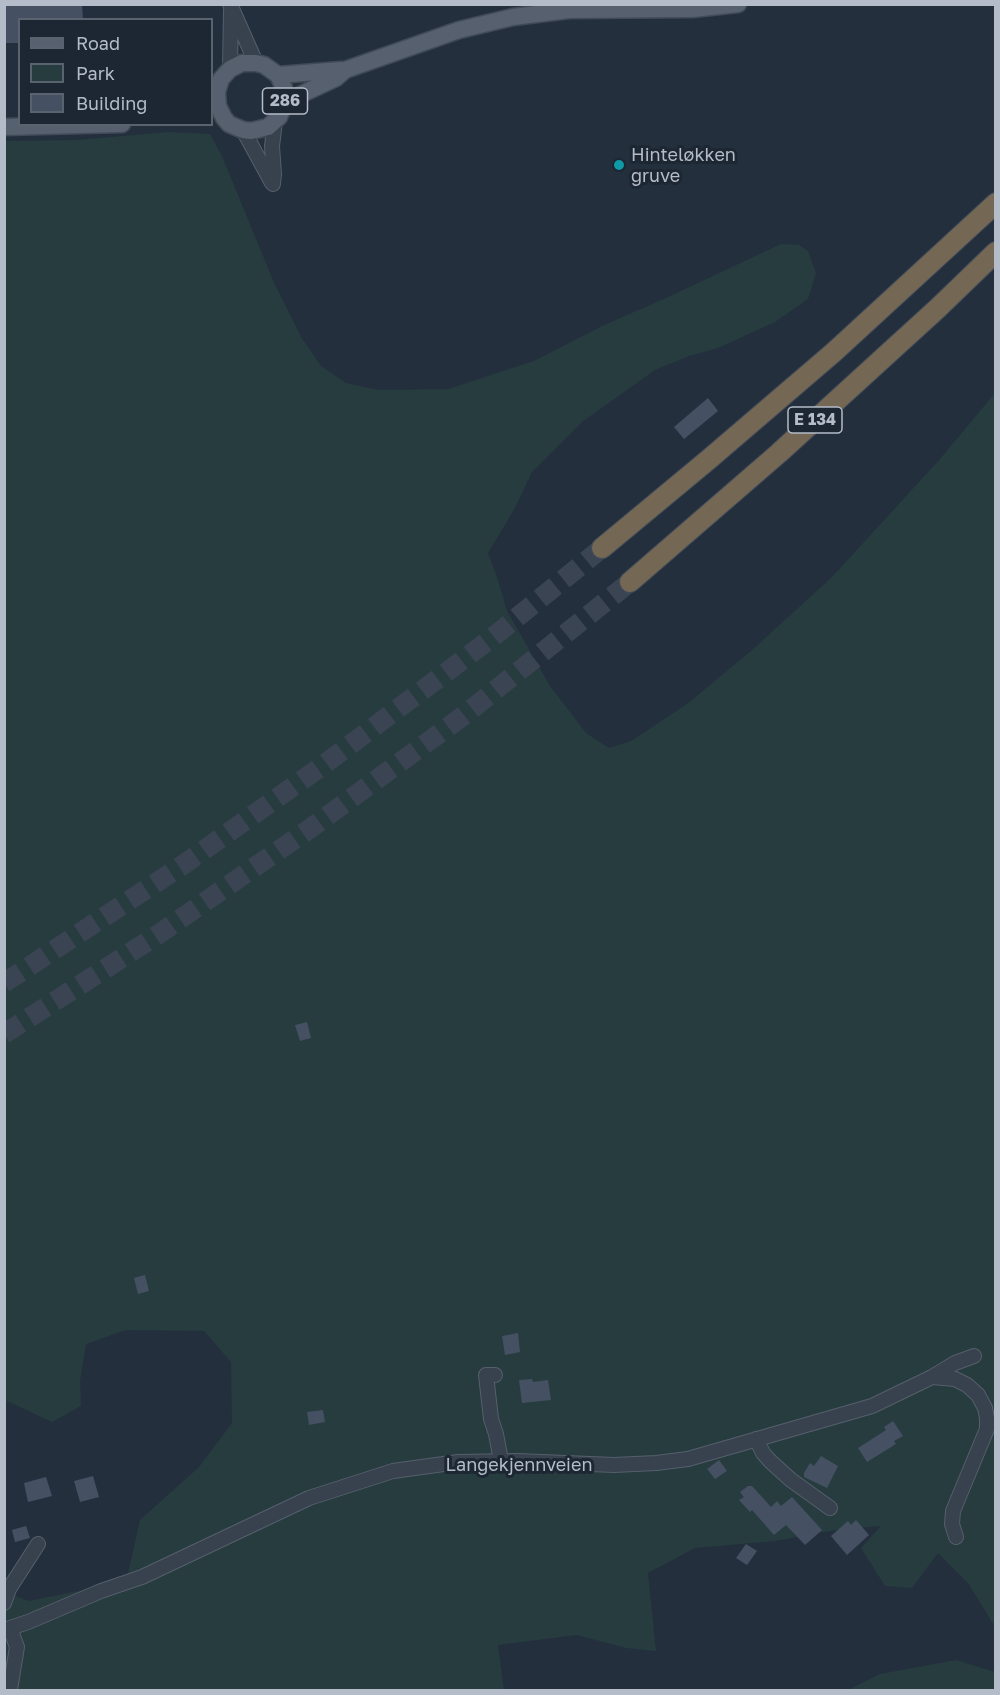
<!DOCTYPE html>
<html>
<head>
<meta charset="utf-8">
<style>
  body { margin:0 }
  #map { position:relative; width:1000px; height:1695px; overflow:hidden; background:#242f3e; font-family:"Golos Text",sans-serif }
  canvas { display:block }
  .frame { position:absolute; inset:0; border:6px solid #b4bcc9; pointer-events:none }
  .legend { position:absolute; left:18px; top:18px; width:195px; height:108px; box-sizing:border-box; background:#1d2633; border:2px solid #59626f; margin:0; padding:8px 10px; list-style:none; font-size:18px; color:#b4bcc9 }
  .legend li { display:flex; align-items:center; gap:12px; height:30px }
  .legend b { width:30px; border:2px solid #59626f }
</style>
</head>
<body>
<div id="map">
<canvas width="1000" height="1695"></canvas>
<div class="frame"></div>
<ul class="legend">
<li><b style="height:8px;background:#56606e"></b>Road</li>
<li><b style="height:16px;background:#263c3f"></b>Park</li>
<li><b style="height:16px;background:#455162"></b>Building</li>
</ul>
</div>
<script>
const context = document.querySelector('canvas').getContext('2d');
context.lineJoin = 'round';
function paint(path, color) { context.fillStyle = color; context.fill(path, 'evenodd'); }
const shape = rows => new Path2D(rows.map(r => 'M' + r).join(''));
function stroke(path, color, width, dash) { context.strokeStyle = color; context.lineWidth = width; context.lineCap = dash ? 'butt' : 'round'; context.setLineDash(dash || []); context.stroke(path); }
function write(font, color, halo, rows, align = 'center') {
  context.font = font + ' "Golos Text",sans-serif'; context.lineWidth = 6; context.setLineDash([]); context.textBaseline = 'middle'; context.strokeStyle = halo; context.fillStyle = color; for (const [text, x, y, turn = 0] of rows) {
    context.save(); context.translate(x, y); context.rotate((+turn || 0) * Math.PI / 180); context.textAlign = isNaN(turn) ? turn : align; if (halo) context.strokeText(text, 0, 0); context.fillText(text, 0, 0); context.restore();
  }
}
paint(shape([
  [168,132,210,134,222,156,275,285,301,337,321,366,346,383,379,390,448,389,534,361,602,326,666,298,781,244,799,245,808,251,816,273,808,299,775,322,718,348,689,356,655,370,582,422,532,472,515,508,488,553,496,574,507,611,550,686,586,733,609,748,631,741,687,704,752,650,832,577,940,459,995,393,995,1627,968,1583,938,1553,912,1588,885,1586,861,1548,881,1526,841,1529,775,1541,695,1548,648,1573,656,1651,626,1648,577,1635,498,1645,504,1690,5,1690,4,1592,29,1601,93,1588,127,1578,140,1520,199,1467,232,1423,231,1362,204,1331,126,1330,86,1344,80,1381,81,1406,52,1422,5,1400,5,141,77,140],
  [956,1660,995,1672,995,1690,848,1690,880,1674]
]), '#263c3f');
paint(shape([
  [4,4,82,4,83,20,20,20,20,43,4,43],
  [708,398,718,411,684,439,674,427],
  [307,1022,311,1038,300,1041,295,1025],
  [145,1275,149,1291,138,1294,134,1278],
  [518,1333,520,1352,505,1355,502,1336],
  [532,1379,533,1382,548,1380,551,1400,522,1403,519,1380],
  [323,1410,325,1422,309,1425,307,1412],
  [893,1421,903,1436,894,1441,896,1444,867,1462,858,1448,886,1430,884,1427],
  [821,1456,838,1466,827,1488,804,1477,804,1473,810,1463,814,1466],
  [719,1460,727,1471,715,1479,707,1469],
  [93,1476,99,1497,80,1502,74,1481],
  [46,1477,52,1496,28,1502,24,1483],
  [748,1486,752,1486,771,1507,777,1501,781,1506,792,1497,822,1530,805,1545,786,1525,774,1535,752,1510,750,1512,739,1500,744,1497,740,1492],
  [856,1520,869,1535,847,1555,831,1536,848,1521,851,1525],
  [26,1526,30,1538,15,1542,12,1530],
  [746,1544,757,1551,747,1565,736,1558]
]), '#455162');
stroke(shape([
  [4,983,180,867,322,766,493,637,602,548],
  [4,1034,156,936,315,825,463,716,630,582]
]), '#3a4453', 20, [20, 10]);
const minor = shape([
  [230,4,256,63],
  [230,69,231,10],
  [243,130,272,183],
  [273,184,274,174,272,146,275,122],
  [495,1375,486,1375,491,1419,496,1434,501,1461],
  [932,1377,955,1379,967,1385,978,1395,985,1408,987,1418,987,1429,953,1511,952,1524,956,1537],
  [756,1439,763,1453,770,1461,791,1480,830,1508],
  [4,1603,9,1589,38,1544],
  [4,1630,28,1622,101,1591,142,1577,309,1498,393,1471,458,1462,517,1461,614,1465,656,1463,688,1459,872,1406,932,1377,955,1363,974,1356],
  [10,1690,17,1647,10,1628]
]);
const major = shape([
  [278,75,341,70],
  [212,95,217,92,221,79,230,69,242,63,256,63,264,65,278,75,284,88,285,102,279,117,268,127,251,131,243,130,229,124,224,118,218,106,217,92],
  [285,102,336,78,345,70,459,30,513,17,569,10,693,9,738,4],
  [4,127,122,124]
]);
const highway = shape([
  [602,548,708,460,834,352,996,203],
  [630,582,779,453,938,308,996,252]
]);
stroke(minor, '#565f6c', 16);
stroke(major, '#414a57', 19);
stroke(highway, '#434c59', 22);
stroke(minor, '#38414e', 14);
stroke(major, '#56606e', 16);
stroke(highway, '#746855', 20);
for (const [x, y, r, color] of [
  [619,165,6,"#0f9aa8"]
]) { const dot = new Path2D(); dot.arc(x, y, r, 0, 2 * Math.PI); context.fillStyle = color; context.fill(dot); stroke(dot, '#1d2633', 2); }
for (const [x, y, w] of [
  [285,101,45],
  [815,420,54]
]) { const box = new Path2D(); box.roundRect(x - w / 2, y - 13, w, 26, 4.5); context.fillStyle = '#1d2633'; context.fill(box); stroke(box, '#b4bcc9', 1.5); }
write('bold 16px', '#b4bcc9', null, [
  ["286",285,101],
  ["E 134",815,420]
]);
write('18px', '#b4bcc9', '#1d2633', [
  ["Hinteløkken",631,155],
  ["gruve",631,176]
], 'left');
write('18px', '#b4bcc9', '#1d2633', [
  ["Langekjennveien",519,1465]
]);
</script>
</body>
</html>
